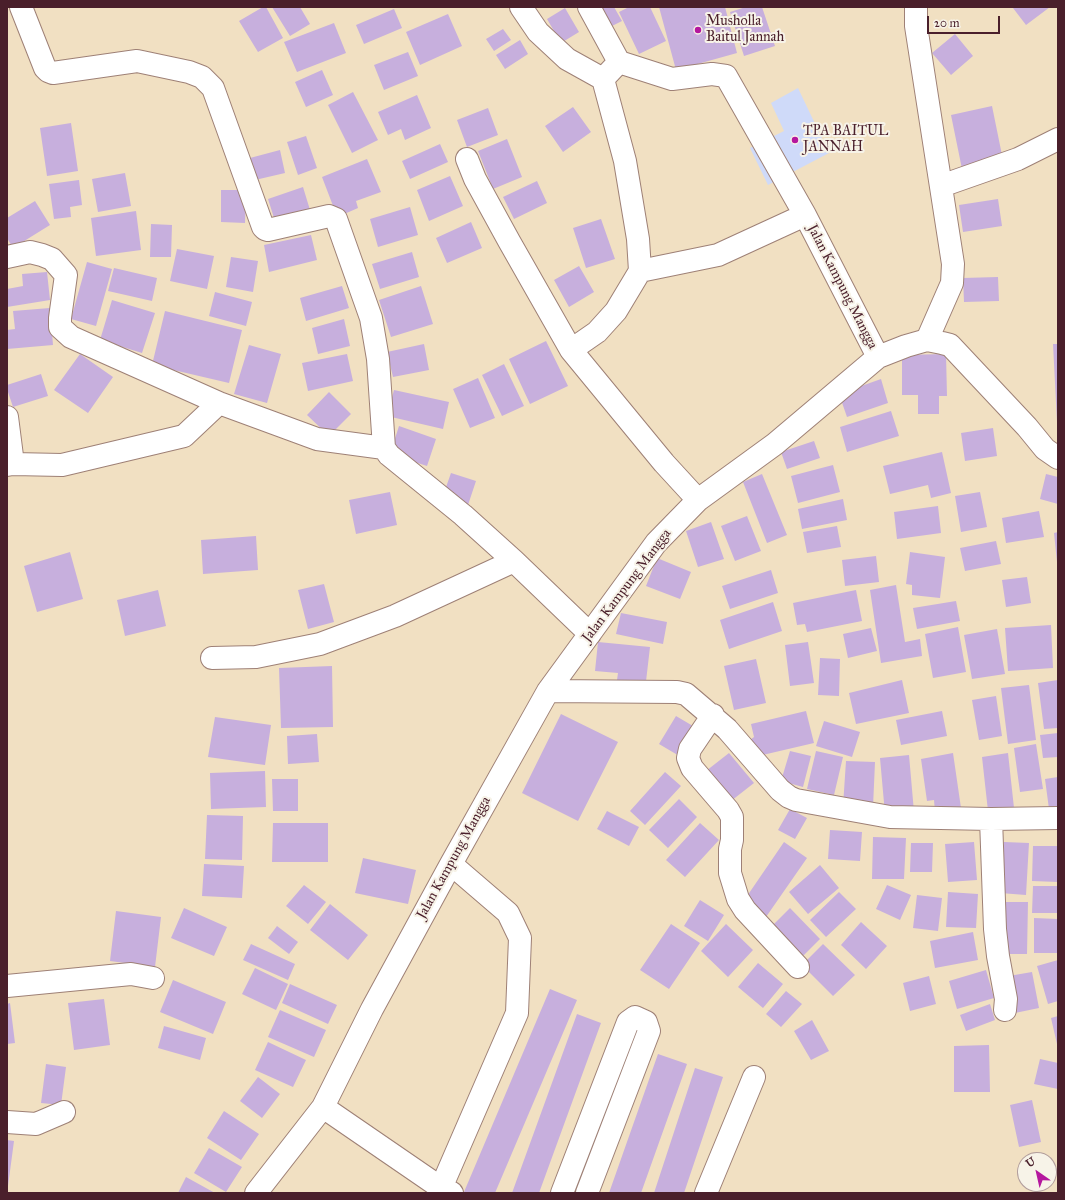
<!DOCTYPE html>
<html>
<head>
<meta charset="utf-8">
<style>
  body { margin:0 }
  #map { position:relative; width:1065px; height:1200px; overflow:hidden; background:#f1e0c2; font-family:"IM FELL Great Primer",serif }
  canvas { display:block }
  .frame { position:absolute; inset:0; border:8px solid #4a1f2b; pointer-events:none }
  .north { position:absolute; left:1017px; top:1152px; width:40px; height:40px; box-sizing:border-box; background:#f7f3e8; border:1px solid #b29e9c; border-radius:50%; rotate:326deg; font-size:11px; font-weight:700; line-height:16px; text-align:center; color:#4a1f2b }
  .north::after { content:''; display:block; margin:auto; width:14px; height:18px; background:#b5179e; clip-path:polygon(50% 0,100% 100%,50% 72%,0 100%) }
  .scale { position:absolute; left:927px; top:16px; width:73px; height:18px; box-sizing:border-box; border:2px solid #4a1f2b; border-top:0; padding-left:5px; font-size:12px; line-height:14px; white-space:nowrap; color:#4a1f2b; -webkit-text-stroke:3px #f7f3e8; paint-order:stroke }
</style>
</head>
<body>
<div id="map">
<canvas width="1065" height="1200"></canvas>
<div class="frame"></div>
<div class="north">U</div>
<div class="scale">20 m</div>
</div>
<script>
const context = document.querySelector('canvas').getContext('2d');
context.lineJoin = 'round';
function paint(path, color) { context.fillStyle = color; context.fill(path, 'evenodd'); }
const shape = rows => new Path2D(rows.map(r => 'M' + r).join(''));
function stroke(path, color, width, dash) { context.strokeStyle = color; context.lineWidth = width; context.lineCap = dash ? 'butt' : 'round'; context.setLineDash(dash || []); context.stroke(path); }
function write(font, color, halo, rows, align = 'center') {
  context.font = font + ' "IM FELL Great Primer",serif'; context.lineWidth = 4; context.setLineDash([]); context.textBaseline = 'middle'; context.strokeStyle = halo; context.fillStyle = color; for (const [text, x, y, turn = 0] of rows) {
    context.save(); context.translate(x, y); context.rotate((+turn || 0) * Math.PI / 180); context.textAlign = isNaN(turn) ? turn : align; if (halo) context.strokeText(text, 0, 0); context.fillText(text, 0, 0); context.restore();
  }
}
paint(shape([
  [798,88,829,153,768,185,750,148,784,131,771,103]
]), '#cfdaf9');
paint(shape([
  [263,7,266,7,283,38,258,52,239,21],
  [272,7,300,7,310,24,290,36],
  [594,7,614,7,622,21,606,29],
  [629,7,650,7,666,41,639,54,619,12],
  [659,7,725,7,737,53,676,70],
  [746,7,762,7,775,46,744,56,730,12],
  [1014,7,1050,7,1026,25,1013,8],
  [565,8,579,32,561,43,547,19],
  [394,9,402,28,364,44,356,25],
  [448,14,462,46,420,65,406,32],
  [334,23,346,53,297,72,284,42],
  [503,29,511,40,494,51,486,39],
  [955,34,973,56,951,75,932,53],
  [520,40,528,54,505,69,496,55],
  [408,52,418,76,384,90,374,65],
  [322,70,333,95,306,107,295,82],
  [353,92,378,140,352,153,328,105],
  [417,95,431,128,405,140,401,129,388,135,378,112],
  [992,106,1003,160,962,169,951,115],
  [573,107,591,132,563,152,545,126],
  [488,108,498,135,467,147,457,120],
  [71,123,78,171,47,176,40,128],
  [306,136,317,168,298,175,287,142],
  [507,139,522,177,493,189,478,151],
  [440,144,448,162,410,179,402,161],
  [280,150,285,173,255,180,250,158],
  [367,159,381,192,356,201,358,208,342,215,335,211,322,177],
  [125,173,131,206,98,212,92,179],
  [450,176,463,206,429,221,417,190],
  [79,180,82,205,70,207,71,217,54,219,49,184],
  [537,181,547,203,514,219,503,197],
  [303,187,310,210,275,221,268,199],
  [221,190,246,190,245,223,221,222],
  [998,199,1002,226,963,232,959,205],
  [35,201,50,225,13,248,7,238,7,218],
  [410,207,418,235,378,247,370,219],
  [136,211,141,250,96,256,91,218],
  [601,219,615,259,586,268,573,228],
  [471,222,482,248,447,263,436,238],
  [151,224,172,225,171,257,150,257],
  [311,235,317,260,269,272,264,245],
  [177,249,214,256,207,289,170,281],
  [412,252,419,277,380,289,372,264],
  [231,257,258,261,253,292,226,287],
  [87,262,112,269,96,326,71,319],
  [579,266,594,292,569,307,554,280],
  [114,268,157,278,152,301,108,291],
  [47,272,50,300,7,307,7,289,23,286,22,274],
  [998,277,999,301,964,302,963,278],
  [342,286,349,308,306,321,300,298],
  [421,286,433,324,391,337,379,300],
  [215,292,252,302,246,326,209,316],
  [112,300,155,313,142,353,100,340],
  [50,308,53,345,7,349,7,330,15,329,13,311],
  [165,311,242,330,229,383,152,365],
  [344,319,350,346,318,354,312,328],
  [546,341,568,386,530,404,509,359],
  [424,344,429,370,393,377,387,352],
  [1053,344,1058,344,1058,422,1057,422],
  [249,345,281,354,267,403,234,394],
  [80,354,113,377,88,413,54,390],
  [347,354,353,381,308,391,302,363],
  [946,354,947,396,939,396,939,414,918,414,918,395,902,395,902,355],
  [504,364,524,406,502,416,482,375],
  [41,374,48,396,13,407,7,389,7,385],
  [478,378,495,418,470,428,453,389],
  [881,379,888,403,847,417,839,394],
  [394,390,449,402,443,429,387,416],
  [329,392,351,414,329,436,307,415],
  [891,411,899,436,847,452,840,427],
  [399,426,436,439,427,466,390,454],
  [993,428,997,456,965,461,961,433],
  [814,441,820,458,787,469,781,452],
  [942,452,951,493,931,498,928,485,890,494,883,466],
  [833,465,840,492,798,503,791,476],
  [451,473,476,481,467,508,452,503,456,494,445,490],
  [762,474,787,535,767,543,743,482],
  [1046,474,1058,477,1058,504,1040,499],
  [390,492,397,525,356,534,349,500],
  [980,492,987,527,961,532,955,496],
  [843,499,847,520,802,529,798,509],
  [938,506,941,533,897,539,894,512],
  [1039,511,1044,537,1006,543,1002,518],
  [747,516,761,551,735,561,721,526],
  [711,522,724,559,698,567,686,531],
  [837,526,841,547,807,553,803,532],
  [1058,532,1058,562,1057,562,1054,533],
  [256,536,258,570,203,574,201,540],
  [996,541,1001,564,965,571,960,548],
  [70,552,83,599,37,612,24,566],
  [910,552,945,557,940,598,912,595,912,585,906,584],
  [876,556,879,582,845,586,842,560],
  [657,558,691,572,680,599,646,586],
  [771,570,778,593,730,609,722,586],
  [1027,577,1031,603,1006,607,1002,580],
  [324,584,334,622,308,629,298,590],
  [896,585,905,642,920,639,922,656,881,663,870,590],
  [158,590,166,626,125,636,117,600],
  [856,590,862,621,807,632,805,624,797,625,793,603],
  [956,601,960,621,917,629,913,608],
  [773,602,782,631,729,649,720,620],
  [621,613,667,622,663,644,616,634],
  [1051,625,1053,668,1008,671,1005,628],
  [958,627,966,672,933,678,925,634],
  [871,628,877,651,848,658,843,634],
  [997,629,1005,674,972,679,964,635],
  [598,642,650,647,645,690,616,687,618,673,595,671],
  [808,642,814,683,790,686,785,645],
  [820,658,840,659,839,696,818,695],
  [756,659,766,703,734,710,724,666],
  [332,666,333,727,281,728,279,668],
  [902,680,909,713,856,724,849,693],
  [1058,680,1058,728,1044,729,1038,683],
  [1029,685,1036,740,1008,744,1001,688],
  [996,696,1002,736,979,740,972,700],
  [806,711,814,743,754,757,750,740,754,737,751,724],
  [942,711,947,736,901,745,896,720],
  [561,714,618,742,578,821,522,793],
  [676,716,698,729,681,757,659,744],
  [215,717,271,725,265,765,208,757],
  [824,721,860,732,852,757,816,746],
  [1058,733,1058,757,1043,758,1040,735],
  [317,734,319,762,288,764,287,736],
  [1036,744,1043,789,1020,792,1014,748],
  [790,751,811,756,803,787,781,781],
  [816,751,843,757,834,795,807,789],
  [729,753,754,783,731,801,706,771],
  [953,753,961,808,935,812,934,800,927,801,921,759],
  [1008,753,1014,808,988,811,982,757],
  [909,755,914,812,885,814,880,758],
  [846,761,875,762,873,807,843,806],
  [265,771,266,807,211,809,210,773],
  [665,772,681,786,645,825,630,811],
  [1058,777,1058,808,1049,809,1045,779],
  [272,779,298,779,298,811,273,811],
  [679,799,697,817,668,848,649,830],
  [790,809,807,818,795,839,778,830],
  [607,811,639,827,629,846,597,829],
  [207,815,243,816,242,860,205,859],
  [273,823,328,823,328,862,272,862],
  [700,823,719,840,685,877,666,860],
  [830,830,862,832,860,861,828,859],
  [873,837,906,838,904,879,872,879],
  [784,842,807,858,766,917,743,902],
  [974,842,977,880,948,882,945,844],
  [1004,842,1029,843,1026,895,1000,893],
  [911,843,933,843,932,872,910,872],
  [1033,846,1058,846,1058,882,1032,881],
  [363,858,416,870,408,904,355,893],
  [204,864,244,866,242,898,202,896],
  [820,865,839,888,808,914,789,892],
  [304,885,326,902,308,924,286,906],
  [887,885,911,895,900,920,876,909],
  [1033,886,1058,886,1058,913,1032,913],
  [839,892,856,909,826,937,810,920],
  [948,892,978,894,976,928,946,927],
  [917,895,942,898,938,931,913,928],
  [700,900,724,915,708,941,684,926],
  [1002,902,1028,902,1027,954,1000,954],
  [330,904,368,935,348,960,310,930],
  [184,908,227,927,214,956,171,938],
  [790,908,820,939,800,959,770,928],
  [116,911,161,917,155,967,110,961],
  [1034,918,1058,919,1057,953,1034,953],
  [861,922,887,946,866,969,841,945],
  [671,924,700,943,669,989,640,970],
  [726,924,753,950,728,977,701,951],
  [277,926,298,942,289,954,268,938],
  [973,932,978,960,935,968,930,941],
  [251,944,295,964,288,980,243,960],
  [823,944,855,975,833,996,802,965],
  [1058,960,1058,1001,1048,1004,1037,966],
  [758,963,783,984,763,1008,738,987],
  [255,968,288,984,276,1010,242,994],
  [986,970,994,998,957,1009,949,981],
  [1032,972,1039,1008,1010,1014,1003,977],
  [929,976,936,1004,910,1011,903,983],
  [173,980,226,1002,213,1034,160,1012],
  [290,984,337,1005,328,1024,282,1003],
  [550,989,577,1000,495,1193,464,1192],
  [786,991,802,1004,781,1027,766,1014],
  [104,999,110,1045,74,1050,68,1003],
  [10,1003,15,1043,7,1044,7,1004],
  [990,1004,995,1020,966,1031,960,1015],
  [280,1010,326,1030,314,1057,268,1037],
  [577,1014,601,1023,539,1193,512,1193],
  [1058,1016,1058,1044,1057,1044,1051,1018],
  [812,1020,829,1051,811,1060,794,1031],
  [164,1026,206,1038,200,1060,158,1048],
  [268,1042,306,1060,293,1087,255,1070],
  [989,1045,990,1092,954,1092,954,1046],
  [658,1054,687,1064,641,1193,609,1193],
  [1040,1059,1058,1063,1058,1089,1034,1084],
  [46,1064,66,1067,61,1105,41,1103],
  [695,1068,723,1077,684,1193,654,1193],
  [258,1077,280,1094,262,1118,240,1101],
  [1032,1100,1041,1142,1019,1147,1010,1105],
  [224,1111,259,1134,241,1160,207,1138],
  [7,1140,14,1141,8,1186,7,1186],
  [209,1148,242,1167,226,1192,194,1173],
  [186,1177,215,1193,178,1193]
]), '#c7afdd');
const street = shape([
  [21,7,45,68,48,71,53,73,137,61,189,72,202,77,213,88,263,227,265,229,268,230,329,216,336,219,371,318,378,359,384,448],
  [521,7,538,32,567,59,603,79],
  [916,7,916,26,953,264,952,283,927,340],
  [619,62,603,79,625,161,638,239,640,271],
  [467,159,475,179,509,241,571,350],
  [941,186,1018,159,1058,139],
  [7,257,30,252,42,255,52,259,66,275,60,318,60,327,71,337,219,403],
  [878,357,906,346,927,340,942,343,950,345,1027,427,1045,449,1058,458],
  [7,417,13,464,7,465],
  [13,464,62,465,184,436,219,403,317,439,384,448,389,455,463,515,514,561,590,634],
  [698,500,664,463,571,350,597,332,616,311,640,271,718,255,805,215],
  [212,658,256,657,320,644,395,616,514,561],
  [548,691,677,692,686,694,727,729,780,790,789,797,796,800,890,817,991,819,1058,818],
  [713,715,690,749,688,758,692,768,728,810,732,817,732,840,730,849,730,873,738,899,745,910,798,967],
  [991,819,995,929,998,956,1006,999,1005,1010],
  [7,986,131,974,153,978],
  [323,1107,441,1188,452,1193],
  [7,1122,36,1124,64,1112],
  [441,1188,517,1013,520,938,508,913,451,864],
  [256,1193,323,1107,372,1009,451,864,548,691,656,543,698,500,775,444,878,357,805,215,726,76,712,74,672,79,619,62,589,7],
  [562,1193,628,1022,635,1017,646,1022,649,1031,587,1193],
  [706,1193,754,1077]
]);
stroke(street, '#9e8076', 24);
stroke(street, '#fff', 22);
for (const [x, y, r, color] of [
  [698,30,4,"#b5179e"],
  [795,140,4,"#b5179e"]
]) { const dot = new Path2D(); dot.arc(x, y, r, 0, 2 * Math.PI); context.fillStyle = color; context.fill(dot); stroke(dot, '#f7f3e8', 1.5); }
write('14px', '#4a1f2b', '#f7f3e8', [
  ["Musholla",706,22],
  ["Baitul Jannah",706,38],
  ["TPA BAITUL",803,132],
  ["JANNAH",803,148]
], 'left');
write('14px', '#4a1f2b', '#f7f3e8', [
  ["Jalan Kampung Mangga",842,287,63],
  ["Jalan Kampung Mangga",627,586,-53],
  ["Jalan Kampung Mangga",454,858,-61]
]);
</script>
</body>
</html>
